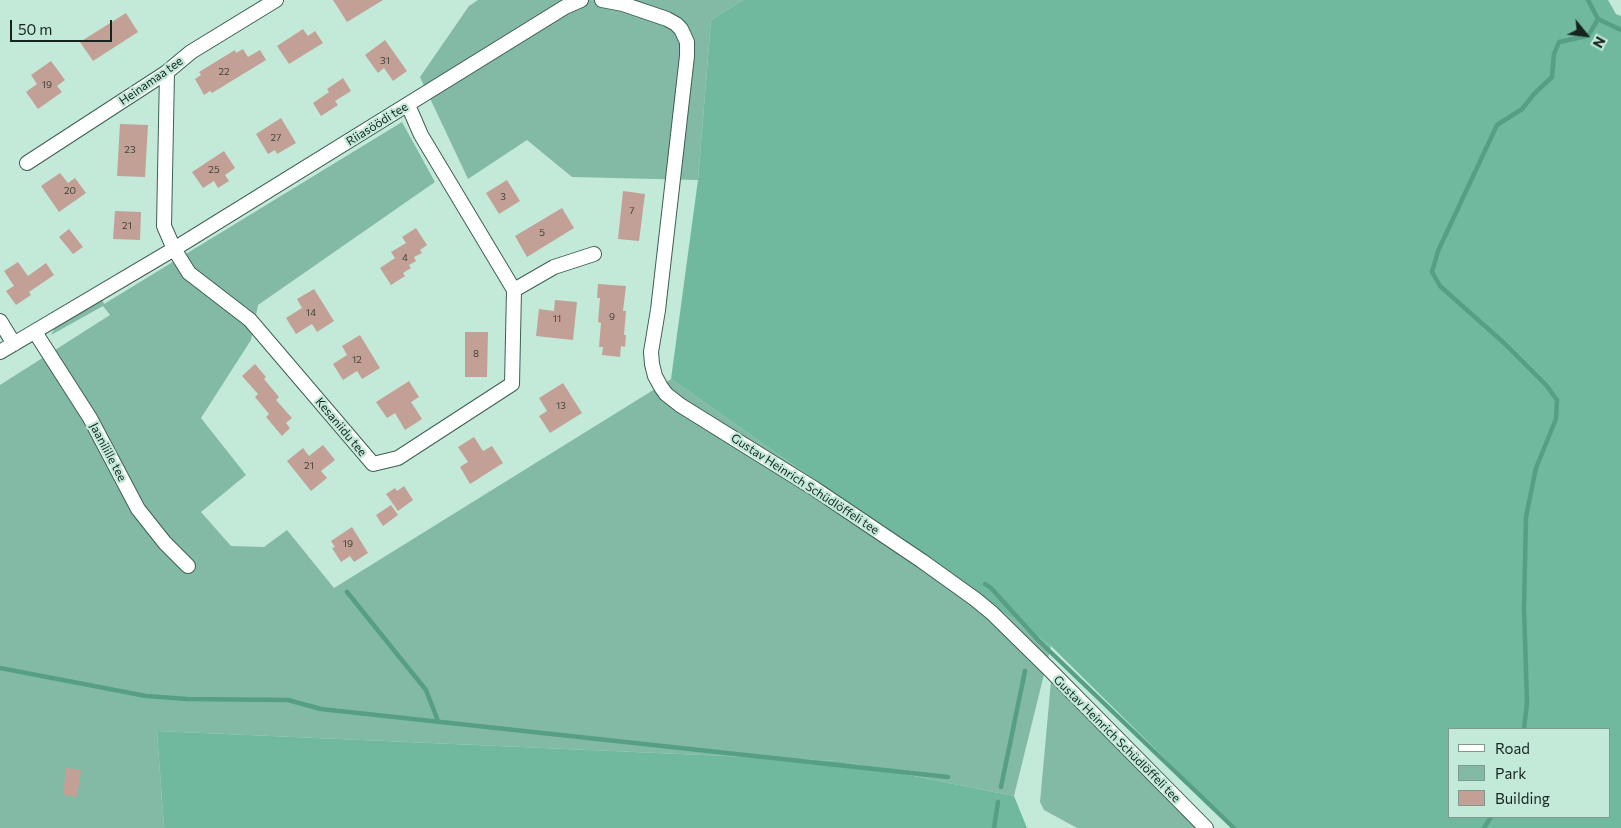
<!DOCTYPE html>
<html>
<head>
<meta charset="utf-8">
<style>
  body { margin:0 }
  #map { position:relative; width:1621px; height:828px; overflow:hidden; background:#c3e9d9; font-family:Commissioner,sans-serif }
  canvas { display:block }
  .legend { position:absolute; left:1448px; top:728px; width:162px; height:90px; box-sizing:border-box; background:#c3e9d9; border:1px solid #7e9a8f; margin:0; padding:6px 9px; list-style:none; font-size:15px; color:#16241f }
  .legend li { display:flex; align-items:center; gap:10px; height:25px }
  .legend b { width:25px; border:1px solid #7e9a8f }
  .north { position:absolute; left:1561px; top:10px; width:50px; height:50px; -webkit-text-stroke:4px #c3e9d9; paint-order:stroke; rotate:119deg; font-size:14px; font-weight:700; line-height:20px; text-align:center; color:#16241f }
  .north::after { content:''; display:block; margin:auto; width:18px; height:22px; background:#16241f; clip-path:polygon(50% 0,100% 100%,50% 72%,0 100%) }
  .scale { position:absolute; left:10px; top:20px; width:102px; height:22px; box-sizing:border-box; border:2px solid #16241f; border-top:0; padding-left:6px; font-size:15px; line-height:18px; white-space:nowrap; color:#16241f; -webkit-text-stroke:4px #c3e9d9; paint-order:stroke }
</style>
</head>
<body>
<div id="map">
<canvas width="1621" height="828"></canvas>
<ul class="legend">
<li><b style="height:6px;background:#fff"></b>Road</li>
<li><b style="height:14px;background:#83baa5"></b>Park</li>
<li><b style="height:14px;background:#c3a095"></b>Building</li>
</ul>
<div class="north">N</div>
<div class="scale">50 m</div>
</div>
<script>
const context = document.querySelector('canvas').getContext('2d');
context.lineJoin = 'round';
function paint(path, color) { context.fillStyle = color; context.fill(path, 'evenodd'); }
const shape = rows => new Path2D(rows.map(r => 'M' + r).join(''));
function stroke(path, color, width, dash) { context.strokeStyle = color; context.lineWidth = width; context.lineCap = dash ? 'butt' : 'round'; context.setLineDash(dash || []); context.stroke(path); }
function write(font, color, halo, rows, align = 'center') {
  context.font = font + ' Commissioner,sans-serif'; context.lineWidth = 4.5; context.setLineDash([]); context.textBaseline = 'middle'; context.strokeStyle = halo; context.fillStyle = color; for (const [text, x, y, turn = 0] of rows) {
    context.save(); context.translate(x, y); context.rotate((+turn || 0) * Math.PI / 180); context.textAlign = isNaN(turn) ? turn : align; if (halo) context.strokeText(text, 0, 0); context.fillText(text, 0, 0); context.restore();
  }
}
paint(shape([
  [478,0,743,0,711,20,698,180,572,177,527,140,468,179,420,77,469,6],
  [402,122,435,182,258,305,251,340,201,418,246,475,201,512,231,546,264,547,287,530,334,588,671,379,1051,646,1014,796,839,761,157,731,164,828,0,828,0,385,110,315,103,306,51,335,55,328,102,299,104,304],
  [1051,681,1056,685,1199,828,1077,828,1044,810,1040,802]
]), '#83baa5');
paint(shape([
  [743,0,1608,0,1616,14,1621,16,1621,828,1235,828,1051,646,671,379,698,180,711,20],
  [1450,729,1610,729,1610,817,1450,817],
  [157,731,839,761,1014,796,1027,828,164,828]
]), '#70b99e');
stroke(shape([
  [1588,0,1598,19],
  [1591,31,1598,19,1621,30],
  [985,584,991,588,1038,640,1234,828],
  [347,592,426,690,438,721],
  [0,668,146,696,187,699,288,700,321,709,948,777],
  [1524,729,1527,703,1524,608,1526,517,1536,468,1556,419,1557,400,1546,385,1504,343,1440,286,1432,272,1438,251,1497,125,1522,109,1534,94,1552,77,1554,54,1559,42,1587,36,1589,34],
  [1001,787,1025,671],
  [994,828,998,802],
  [1484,828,1491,817]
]), '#569f85', 4.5);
paint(shape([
  [333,0,383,0,347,22],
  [126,13,138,32,93,61,80,42],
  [303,29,308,36,315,31,323,43,289,64,277,46],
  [385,40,407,71,393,81,384,68,378,73,365,55],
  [243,49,248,57,260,50,266,60,212,93,210,91,204,95,195,79,201,75,199,72,235,50,236,53],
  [51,61,65,80,57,86,62,92,38,109,26,92,37,84,31,75],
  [343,78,351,91,335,101,338,105,321,116,313,103,329,92,327,89],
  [281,118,296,143,277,154,275,150,268,154,256,134],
  [120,124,148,125,145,177,117,176],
  [224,151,235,168,225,175,229,181,218,188,214,181,203,188,192,172],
  [60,173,68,183,75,178,86,193,59,212,41,186],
  [507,180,520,201,499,214,486,193],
  [623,191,645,194,639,241,618,239],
  [562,208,574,228,527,257,515,236],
  [115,211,141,212,140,240,113,239],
  [416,228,427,245,420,250,422,253,414,257,416,261,409,265,411,268,403,273,405,276,391,285,380,268,395,258,391,252,406,243,402,237],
  [69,229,83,247,73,254,59,237],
  [18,262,28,276,46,263,54,275,29,292,31,295,16,305,6,291,14,286,4,271],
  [598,284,626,286,623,311,626,311,624,335,626,335,625,347,621,346,620,357,602,355,603,347,599,347,601,323,598,322,600,298,597,298],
  [314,289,334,321,317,332,312,324,296,334,286,318,302,308,297,299],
  [555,300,577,302,573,340,536,336,539,309,554,311],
  [465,332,488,332,487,377,465,377],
  [360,335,380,368,362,379,357,371,343,380,333,364,347,355,342,346],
  [255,364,266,377,264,379,279,397,276,400,292,418,286,423,290,428,282,436,266,417,269,414,255,397,258,394,242,376],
  [409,381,419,397,411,402,422,419,405,430,395,413,387,418,376,402],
  [563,383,582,413,550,433,539,416,547,411,539,398],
  [474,437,483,451,492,446,503,463,470,484,460,467,468,462,458,447],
  [323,445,335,460,321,471,327,478,311,491,287,461,303,448,309,456],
  [404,486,413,500,398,511,386,494,395,488,397,491],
  [391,505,398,515,383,526,376,515],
  [352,527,368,553,354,562,350,556,341,562,332,548,335,547,331,541],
  [66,768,81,770,77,797,63,795]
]), '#c3a095');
const minor = shape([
  [602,0,623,4,667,19,676,24,681,29,687,42,687,56,658,310,651,352,652,364,655,376,661,387,666,394,680,405,815,489,922,561,975,599,992,613,1050,670,1206,828],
  [167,72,164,226,174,249,189,273,250,320,373,464,398,458,512,384,514,290,421,135,408,105],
  [27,163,167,72,191,52,276,0],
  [514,290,554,267,594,254],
  [0,321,14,344],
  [35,332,90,418,138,509,165,543,188,566],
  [0,352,174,249,565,7,581,0]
]);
stroke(minor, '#3f6054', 16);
stroke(minor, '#fff', 14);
write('10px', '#41433c', null, [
  ["31",385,61],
  ["22",224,72],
  ["19",47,85],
  ["27",276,138],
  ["23",130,150],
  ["25",214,170],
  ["20",70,191],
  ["3",503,197],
  ["7",632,211],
  ["21",127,226],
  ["5",542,233],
  ["4",405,258],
  ["14",311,313],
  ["9",612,317],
  ["11",557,319],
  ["8",476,354],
  ["12",357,360],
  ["13",561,406],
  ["21",309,466],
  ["19",348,544]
]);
write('12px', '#16241f', '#c3e9d9', [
  ["Heinamaa tee",151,81,-35],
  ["Riiasöödi tee",377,124,-32],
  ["Kesaniidu tee",341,427,50],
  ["Jaanilille tee",108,452,62],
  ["Gustav Heinrich Schüdlöffeli tee",805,484,33],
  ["Gustav Heinrich Schüdlöffeli tee",1117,739,45]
]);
</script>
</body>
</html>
